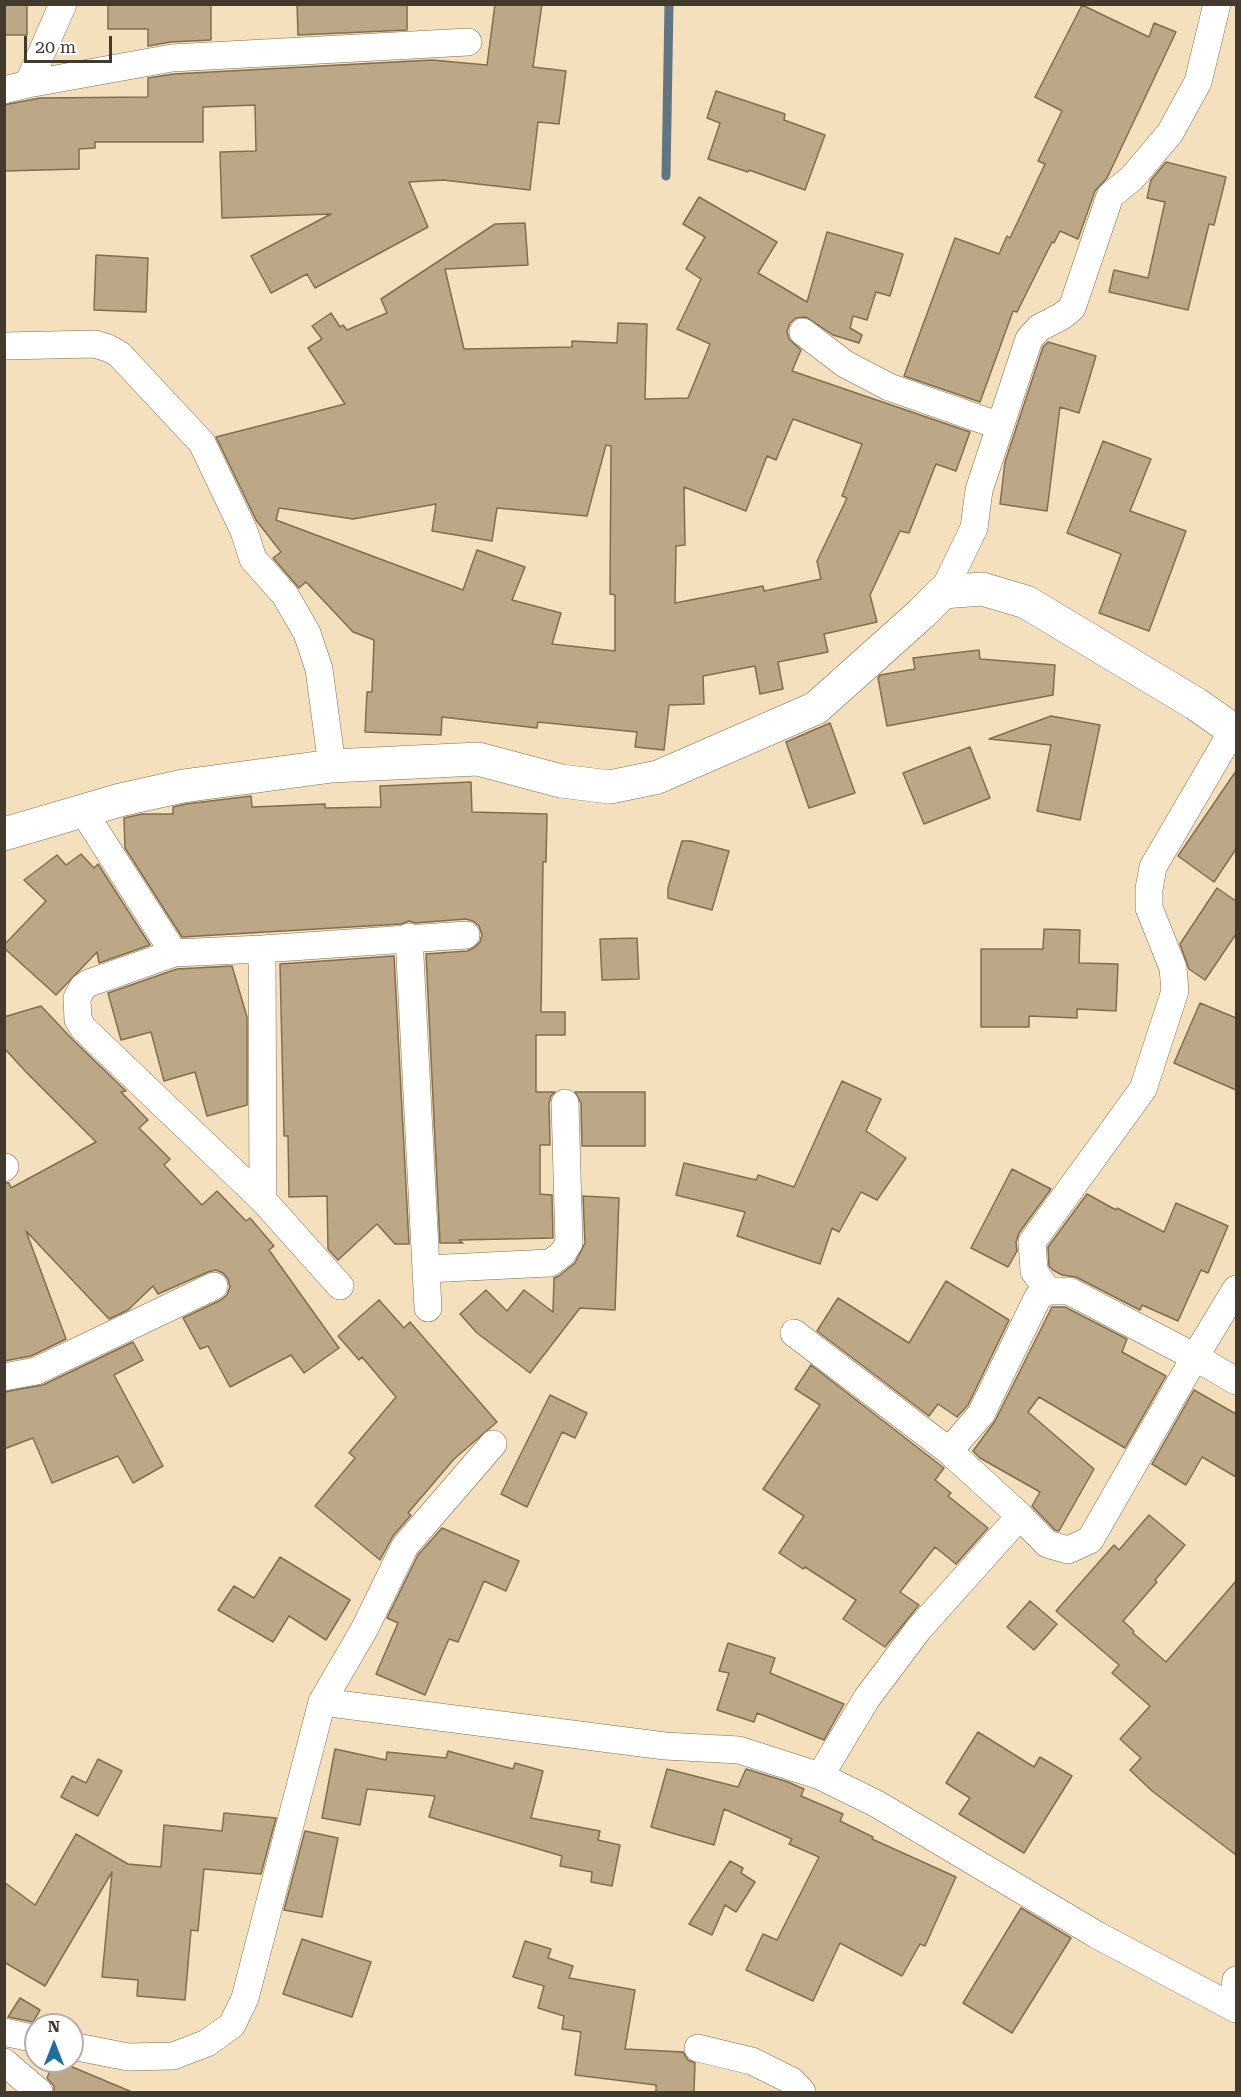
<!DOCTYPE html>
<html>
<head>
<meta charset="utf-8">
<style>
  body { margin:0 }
  #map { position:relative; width:1241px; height:2097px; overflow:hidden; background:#f5e0be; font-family:"Roboto Serif",serif }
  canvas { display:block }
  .frame { position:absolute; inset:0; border:6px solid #423a2c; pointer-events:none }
  .north { position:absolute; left:24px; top:2013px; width:60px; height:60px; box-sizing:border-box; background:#fff; border:2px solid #b3b0ab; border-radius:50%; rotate:0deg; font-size:16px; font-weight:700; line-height:24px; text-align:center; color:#423a2c }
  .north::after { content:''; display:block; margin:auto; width:21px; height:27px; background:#1f6ea0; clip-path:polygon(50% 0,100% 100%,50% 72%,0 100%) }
  .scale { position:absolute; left:24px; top:36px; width:88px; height:27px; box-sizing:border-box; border:3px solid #423a2c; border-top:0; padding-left:8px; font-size:18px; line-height:21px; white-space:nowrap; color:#423a2c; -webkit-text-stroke:4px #fff; paint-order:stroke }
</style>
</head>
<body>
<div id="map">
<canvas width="1241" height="2097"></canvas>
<div class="frame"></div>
<div class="north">N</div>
<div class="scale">20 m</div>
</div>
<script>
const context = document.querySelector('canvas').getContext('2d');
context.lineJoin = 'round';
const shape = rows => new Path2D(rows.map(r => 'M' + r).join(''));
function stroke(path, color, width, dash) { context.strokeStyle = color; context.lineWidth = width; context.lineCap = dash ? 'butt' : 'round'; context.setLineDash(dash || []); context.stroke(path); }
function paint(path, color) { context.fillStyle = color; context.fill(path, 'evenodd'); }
stroke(shape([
  [666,176,669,4]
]), '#617682', 9);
const building = shape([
  [4,4,27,4,27,35,4,35,4,4],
  [108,4,211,4,211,40,171,42,148,46,148,29,108,29,108,4],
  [297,4,407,4,407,30,298,35,297,4],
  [495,4,542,4,533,67,566,71,559,124,538,122,530,190,443,180,409,182,428,227,315,288,307,274,271,293,251,256,331,214,222,218,220,152,256,151,255,105,203,107,203,142,95,142,95,148,79,149,79,169,4,171,4,105,40,98,148,97,148,78,174,74,432,60,487,65,495,4],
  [1082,5,1149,37,1154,23,1176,32,1107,178,1095,191,1078,239,1060,231,1054,243,1052,242,1017,312,1013,311,980,402,904,376,955,238,999,254,1007,236,1010,238,1045,164,1038,161,1062,111,1035,97,1082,5],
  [716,91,785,114,784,120,825,135,805,190,749,170,748,172,708,159,720,123,707,118,716,91],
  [1166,162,1226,177,1214,225,1209,224,1188,310,1109,292,1114,270,1148,278,1165,202,1147,198,1151,180,1166,162],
  [699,197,777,242,758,273,807,302,827,232,903,254,890,296,876,292,867,320,853,316,850,328,862,335,859,343,833,335,806,317,796,318,790,323,787,331,789,339,801,350,792,371,970,432,956,471,936,464,909,533,900,531,870,595,877,622,824,634,828,652,778,662,783,689,760,694,755,666,703,676,704,704,669,705,664,750,635,747,637,732,538,722,537,728,442,717,441,735,365,732,367,692,372,692,374,640,353,632,306,582,299,588,273,558,281,552,256,520,216,437,345,404,308,348,322,339,312,326,331,313,340,327,343,325,347,330,387,313,381,299,495,224,525,223,528,265,445,269,464,349,572,347,572,341,617,343,618,323,647,324,645,399,688,398,710,344,677,329,701,279,686,269,705,237,683,224,699,197],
  [793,419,862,444,842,496,847,498,817,561,821,579,764,591,763,586,675,603,676,546,685,545,684,487,746,511,767,456,776,460,793,419],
  [606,445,611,446,610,594,615,595,615,651,552,644,561,613,512,600,525,567,477,550,463,590,276,520,279,508,353,519,436,504,432,531,492,541,497,508,587,516,606,445],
  [96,255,148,258,146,312,94,310,96,255],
  [1048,342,1096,356,1079,413,1060,407,1047,511,1000,504,1005,462,1043,347,1048,342],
  [1103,441,1151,459,1130,511,1186,531,1149,631,1099,613,1121,554,1067,533,1103,441],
  [979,650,980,659,1055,665,1053,695,887,726,878,678,880,675,915,669,913,658,979,650],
  [1051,716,1100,725,1080,820,1037,811,1051,745,989,739,1051,716],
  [830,723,855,793,809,808,786,742,830,723],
  [970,747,990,798,924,824,903,773,970,747],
  [1236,771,1236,849,1214,882,1178,856,1236,771],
  [471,782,472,812,547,814,546,862,543,862,541,1012,565,1012,565,1035,536,1035,536,1092,555,1092,551,1096,549,1103,550,1145,540,1145,540,1194,552,1195,553,1238,459,1240,463,1243,440,1243,426,954,467,951,474,948,480,942,482,935,479,926,473,921,466,919,415,923,409,921,401,924,182,937,125,848,124,818,142,814,173,814,173,807,186,804,251,796,252,807,325,804,325,808,381,807,380,786,471,782],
  [682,841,691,841,729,851,712,910,668,898,668,888,682,841],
  [81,854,94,868,98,864,150,945,99,963,97,952,56,995,4,948,4,945,46,901,24,880,57,855,66,865,81,854],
  [1217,888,1236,901,1236,934,1205,980,1189,969,1180,944,1217,888],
  [1044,929,1080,930,1079,963,1118,964,1116,1011,1077,1009,1077,1018,1029,1016,1029,1027,981,1027,981,949,1043,949,1044,929],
  [637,938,639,979,602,980,600,939,637,938],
  [394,956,409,1244,395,1244,377,1224,338,1260,328,1249,327,1196,289,1197,288,1136,284,1136,280,964,394,956],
  [232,966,247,1017,247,1105,207,1116,195,1072,164,1081,151,1032,121,1040,108,993,177,969,232,966],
  [1200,1003,1236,1018,1236,1090,1174,1063,1200,1003],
  [41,1006,73,1040,126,1091,121,1092,148,1120,139,1128,170,1159,164,1165,202,1205,217,1191,246,1221,250,1218,274,1246,269,1250,339,1348,304,1373,291,1355,230,1387,208,1346,200,1349,183,1318,221,1300,227,1295,230,1287,228,1279,223,1273,216,1270,208,1272,158,1294,153,1286,128,1310,109,1319,26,1231,66,1339,31,1356,4,1361,4,1183,9,1183,11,1188,96,1142,26,1072,4,1048,4,1017,41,1006],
  [842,1081,881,1099,866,1131,906,1158,877,1200,861,1192,839,1232,832,1228,820,1264,737,1236,745,1212,676,1195,684,1163,756,1180,758,1175,794,1187,842,1081],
  [575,1092,645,1092,645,1146,582,1146,581,1103,575,1092],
  [1012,1169,1051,1189,1019,1233,1016,1242,1017,1251,1008,1267,971,1248,1012,1169],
  [1087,1194,1116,1210,1117,1208,1164,1232,1176,1203,1228,1226,1208,1273,1201,1270,1178,1321,1142,1305,1140,1310,1076,1277,1062,1275,1053,1270,1049,1266,1048,1247,1087,1194],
  [583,1196,619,1198,615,1310,580,1308,530,1373,477,1333,460,1314,486,1290,507,1311,524,1290,553,1312,554,1278,559,1276,575,1263,585,1243,583,1196],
  [946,1281,1009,1320,968,1405,957,1417,938,1404,929,1416,817,1331,838,1298,909,1343,946,1281],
  [379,1300,404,1328,410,1322,497,1422,454,1459,408,1513,411,1515,393,1536,380,1560,315,1506,355,1458,349,1453,396,1397,362,1357,359,1360,338,1336,379,1300],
  [1052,1307,1065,1307,1127,1339,1122,1352,1166,1376,1125,1448,1039,1397,1028,1412,1094,1469,1059,1531,1055,1530,1032,1506,1040,1492,980,1458,973,1451,995,1421,1052,1307],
  [133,1342,143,1360,114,1375,163,1466,133,1483,118,1456,52,1483,33,1438,4,1449,4,1392,43,1385,133,1342],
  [811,1365,944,1468,935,1480,951,1493,948,1496,988,1528,956,1564,935,1547,900,1592,919,1605,885,1647,843,1619,856,1600,805,1567,803,1569,779,1553,804,1516,763,1489,820,1405,795,1389,811,1365],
  [1194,1390,1236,1414,1236,1477,1202,1457,1186,1485,1152,1464,1194,1390],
  [550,1395,587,1413,575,1438,562,1432,527,1507,501,1494,550,1395],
  [1149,1515,1185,1545,1155,1580,1157,1582,1123,1621,1134,1631,1133,1633,1166,1662,1236,1581,1236,1855,1152,1791,1130,1770,1141,1758,1120,1739,1150,1706,1112,1673,1119,1665,1056,1611,1114,1545,1119,1550,1149,1515],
  [442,1528,519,1561,506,1591,484,1581,458,1642,449,1639,425,1695,376,1674,398,1623,387,1618,418,1555,442,1528],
  [280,1557,350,1600,326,1640,289,1616,273,1642,218,1610,234,1586,254,1598,280,1557],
  [1030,1601,1057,1624,1034,1650,1007,1627,1030,1601],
  [728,1643,775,1658,770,1673,844,1704,824,1740,757,1713,754,1722,717,1710,729,1673,719,1671,728,1643],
  [978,1732,1034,1767,1040,1757,1072,1776,1024,1853,959,1814,970,1798,946,1783,978,1732],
  [335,1749,386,1760,387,1752,446,1758,448,1751,513,1769,515,1763,543,1771,531,1818,600,1831,598,1840,620,1845,612,1886,591,1882,592,1872,560,1866,562,1856,429,1817,435,1796,367,1789,360,1825,322,1818,335,1749],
  [98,1759,122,1771,98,1816,61,1797,72,1776,86,1783,98,1759],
  [667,1769,738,1787,746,1769,788,1782,804,1789,801,1796,843,1814,840,1821,873,1837,872,1839,956,1877,925,1946,920,1944,902,1976,840,1943,813,2001,746,1970,763,1934,777,1940,819,1857,789,1844,792,1839,724,1809,714,1845,651,1827,667,1769],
  [224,1813,276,1818,261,1874,204,1869,198,1931,191,1930,185,2000,137,1996,138,1980,102,1977,112,1872,45,1986,4,1962,4,1882,35,1905,76,1834,128,1864,161,1867,164,1825,222,1831,224,1813],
  [305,1831,338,1838,322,1917,284,1910,305,1831],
  [730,1861,743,1868,741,1873,755,1882,736,1912,725,1905,712,1935,689,1924,730,1861],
  [1021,1908,1071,1938,1012,2033,963,2003,1021,1908],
  [302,1939,371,1962,352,2017,283,1994,302,1939],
  [525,1941,551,1949,548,1958,573,1966,569,1978,635,1990,625,2049,683,2052,688,2060,695,2063,694,2092,656,2092,656,2085,575,2075,581,2032,562,2029,564,2016,538,2008,544,1986,513,1977,525,1941],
  [20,1998,40,2010,33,2022,8,2017,20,1998],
  [54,2061,58,2061,132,2092,54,2092,54,2086,47,2078,54,2061]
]);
paint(building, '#bca786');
stroke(building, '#806e4f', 1.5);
const minor = shape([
  [28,84,172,58,468,42],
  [4,90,28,84,63,4],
  [803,332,845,364,889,387,1000,426],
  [4,346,95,344,108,348,119,354,202,443,244,531,253,559,285,595,307,633,319,669,332,766],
  [943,592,974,528,979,490,1029,339,1039,328,1062,316,1072,308,1110,196,1132,178,1170,133,1198,82,1217,4],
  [83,811,174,953],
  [409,937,428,1308],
  [262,949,263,1200],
  [4,1168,5,1167],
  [426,1269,550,1263,562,1254,569,1243,565,1103],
  [340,1286,263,1200,84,1029,78,1020,77,998,83,987,89,983,174,953,262,949,466,935],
  [1236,1289,1195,1357,1090,1540,1068,1550,1047,1544,1020,1516,949,1451,981,1414,1038,1297,1048,1291,1069,1291,1195,1357,1236,1381],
  [1048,1291,1034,1271,1032,1242,1143,1089,1175,991,1173,968,1149,908,1149,889,1153,867,1233,730],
  [794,1333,949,1451],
  [4,1377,36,1371,214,1286],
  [322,1702,665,1746,739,1750,820,1776,877,1804,1097,1935,1236,2009],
  [820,1776,867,1698,918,1630,1020,1516],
  [1233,2006,1236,1980],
  [4,2032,36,2039],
  [72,2046,128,2057,173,2056,207,2043,232,2025,245,1998,322,1702,365,1628,405,1546,493,1444],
  [698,2048,752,2061,792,2081,802,2092],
  [4,2062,39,2092]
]);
const tertiary = shape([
  [4,834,120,800,183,786,332,766,478,759,561,781,610,787,658,777,816,708,922,613,943,592,982,589,1026,602,1196,704,1236,732]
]);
stroke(minor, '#7f6d4e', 28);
stroke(tertiary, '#7f6d4e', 34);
stroke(minor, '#fff', 27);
stroke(tertiary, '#fff', 33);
</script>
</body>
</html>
